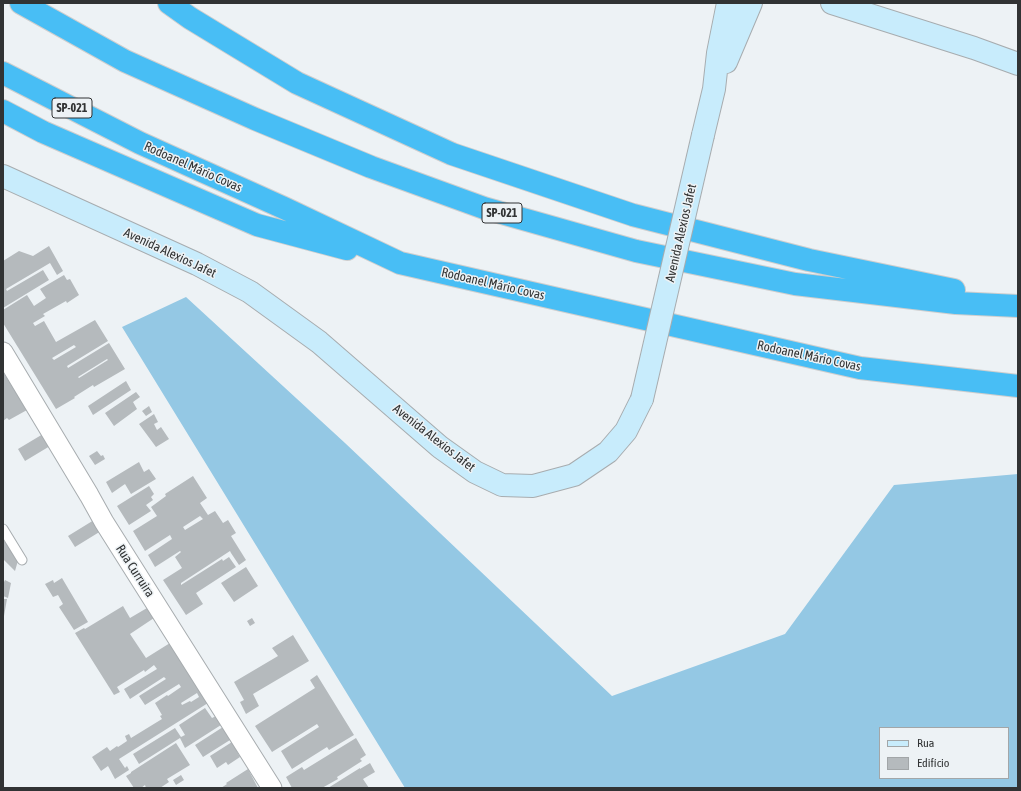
<!DOCTYPE html>
<html>
<head>
<meta charset="utf-8">
<style>
  body { margin:0 }
  #map { position:relative; width:1021px; height:791px; overflow:hidden; background:#edf2f5; font-family:"Asap Condensed",sans-serif }
  canvas { display:block }
  .frame { position:absolute; inset:0; border:4px solid #313334; pointer-events:none }
  .legend { position:absolute; left:879px; top:727px; width:130px; height:52px; box-sizing:border-box; background:#edf2f5; border:1px solid #a2a6a8; margin:0; padding:5px 7px; list-style:none; font-size:12px; color:#313334 }
  .legend li { display:flex; align-items:center; gap:8px; height:20px }
  .legend b { width:20px; border:1px solid #a2a6a8 }
</style>
</head>
<body>
<div id="map">
<canvas width="1021" height="791"></canvas>
<div class="frame"></div>
<ul class="legend">
<li><b style="height:5px;background:#c8ecfc"></b>Rua</li>
<li><b style="height:11px;background:#b5babd"></b>Edifício</li>
</ul>
</div>
<script>
const context = document.querySelector('canvas').getContext('2d');
context.lineJoin = 'round';
function paint(path, color) { context.fillStyle = color; context.fill(path, 'evenodd'); }
const shape = rows => new Path2D(rows.map(r => 'M' + r).join(''));
function stroke(path, color, width, dash) { context.strokeStyle = color; context.lineWidth = width; context.lineCap = dash ? 'butt' : 'round'; context.setLineDash(dash || []); context.stroke(path); }
function write(font, color, halo, rows, align = 'center') {
  context.font = font + ' "Asap Condensed",sans-serif'; context.lineWidth = 3; context.setLineDash([]); context.textBaseline = 'middle'; context.strokeStyle = halo; context.fillStyle = color; for (const [text, x, y, turn = 0] of rows) {
    context.save(); context.translate(x, y); context.rotate((+turn || 0) * Math.PI / 180); context.textAlign = isNaN(turn) ? turn : align; if (halo) context.strokeText(text, 0, 0); context.fillText(text, 0, 0); context.restore();
  }
}
paint(shape([
  [186,297,345,443,612,696,785,634,894,485,1018,474,1018,788,405,788,122,327],
  [880,728,1008,728,1008,778,880,778]
]), '#94c8e4');
paint(shape([
  [49,246,63,271,57,275,50,263,6,289,7,291,43,270,49,280,3,308,3,261,19,251,33,256],
  [64,275,67,280,70,279,79,295,67,303,66,301,43,314,45,316,33,323,35,326,44,321,56,342,95,320,108,341,67,366,68,368,109,343,125,369,94,387,93,385,74,397,75,398,56,409,3,323,3,310,27,295,34,306,46,298,40,289],
  [74,345,76,347,54,360,52,358],
  [107,359,108,360,79,378,78,377],
  [3,372,27,410,9,420,7,418,3,421],
  [126,381,131,390,93,415,88,406],
  [136,392,140,397,133,402,137,409,114,426,105,413],
  [149,406,152,412,146,416,142,411],
  [154,414,158,422,154,424,157,430,161,427,169,439,156,447,139,424],
  [43,434,50,446,25,461,18,449],
  [97,451,101,456,103,455,105,459,95,465,89,456],
  [139,462,144,472,149,469,156,479,131,494,125,484,112,493,106,482],
  [193,476,207,498,200,503,208,515,215,511,223,523,228,520,236,533,231,536,246,560,239,565,231,553,230,551,181,583,181,585,222,559,223,561,229,557,236,567,196,593,203,604,186,615,163,580,182,568,175,557,181,552,180,551,155,567,148,555,172,539,170,535,145,551,133,531,157,516,151,507,166,496,165,494],
  [200,516,203,519,185,530,183,527],
  [149,486,154,494,151,497,153,500,146,505,151,511,129,525,117,506],
  [94,520,101,531,75,547,68,536],
  [3,540,19,557,15,571,3,559],
  [246,567,258,586,234,602,221,583],
  [62,578,88,622,74,630,59,607,63,604,58,595,53,597,45,584,53,580,54,583],
  [5,580,11,583,8,598,3,596,3,584],
  [3,599,7,599,4,616,3,616],
  [123,606,130,618,147,608,154,618,130,634,146,658,170,643,185,667,208,703,119,759,125,768,127,766,129,770,115,779,108,766,101,771,92,757,107,747,110,751,117,746,118,747,127,741,125,736,129,734,131,738,162,719,160,716,162,715,155,703,167,695,168,696,181,687,179,684,145,705,139,696,166,679,164,677,130,699,124,689,157,669,154,665,145,672,144,670,117,687,120,692,114,695,75,633,84,628,85,629],
  [197,693,199,697,191,702,190,701,182,705,181,703],
  [252,618,255,623,250,626,247,621],
  [293,635,309,661,253,694,259,706,246,714,240,702,244,700,234,682,278,656,272,648],
  [317,675,354,735,329,750,327,747,292,769,281,751,319,727,317,724,272,752,255,726,315,688,310,680],
  [205,708,212,718,216,716,221,725,185,748,180,738,139,764,133,754,175,728,181,737,185,735,179,725],
  [223,727,230,740,203,757,195,745],
  [356,738,366,755,360,759,362,761,337,777,338,779,322,788,292,788,286,777,302,767,304,770],
  [232,742,240,757,228,765,226,762,217,768,210,756],
  [176,743,190,765,167,779,169,782,160,788,146,788,145,785,141,788,134,788,126,776,131,773,131,772],
  [370,763,375,772,363,779,369,788,328,788,360,768,360,769],
  [248,769,258,788,221,788,227,784,226,783],
  [181,775,184,780,176,785,173,780]
]), '#b5babd');
const service = shape([
  [3,529,22,560]
]);
const minor = shape([
  [3,352,89,495,104,522,272,788]
]);
const secondary = shape([
  [832,3,974,48,1018,64],
  [726,62,751,3],
  [703,135,714,89,718,53,728,3],
  [3,176,197,264,250,292,319,342,440,447,475,472,502,485,533,486,574,475,608,452,626,431,642,399]
]);
const motorway = shape([
  [21,3,125,61,255,119,371,167,484,208,636,251,795,284,956,303,1018,306],
  [169,3,190,18,297,83,452,154,633,215,809,260,954,290],
  [3,73,140,143,284,208,400,263,860,368,1018,386],
  [3,111,43,132,257,225,347,249]
]);
stroke(service, '#a7acaf', 11);
stroke(minor, '#a7acaf', 21);
stroke(secondary, '#a7acaf', 24);
stroke(motorway, '#cecece', 24);
stroke(service, '#fff', 9);
stroke(minor, '#fff', 19);
stroke(secondary, '#c8ecfc', 22);
stroke(motorway, '#48bef5', 22);
const secondaryBridge = shape([
  [642,399,703,135]
]);
stroke(secondaryBridge, '#a7acaf', 24, []);
stroke(secondaryBridge, '#c8ecfc', 22);
for (const [x, y, w] of [
  [72,108,40],
  [502,213,40]
]) { const box = new Path2D(); box.roundRect(x - w / 2, y - 10, w, 20, 3); context.fillStyle = '#edf2f5'; context.fill(box); stroke(box, '#313334', 1); }
write('bold 12px', '#313334', null, [
  ["SP-021",72,108],
  ["SP-021",502,213]
]);
write('13px', '#313334', '#edf2f5', [
  ["Rodoanel Mário Covas",193,167,24],
  ["Avenida Alexios Jafet",681,233,-77],
  ["Avenida Alexios Jafet",170,253,25],
  ["Rodoanel Mário Covas",493,284,13],
  ["Rodoanel Mário Covas",809,356,12],
  ["Avenida Alexios Jafet",434,438,38],
  ["Rua Curruira",135,571,57]
]);
</script>
</body>
</html>
